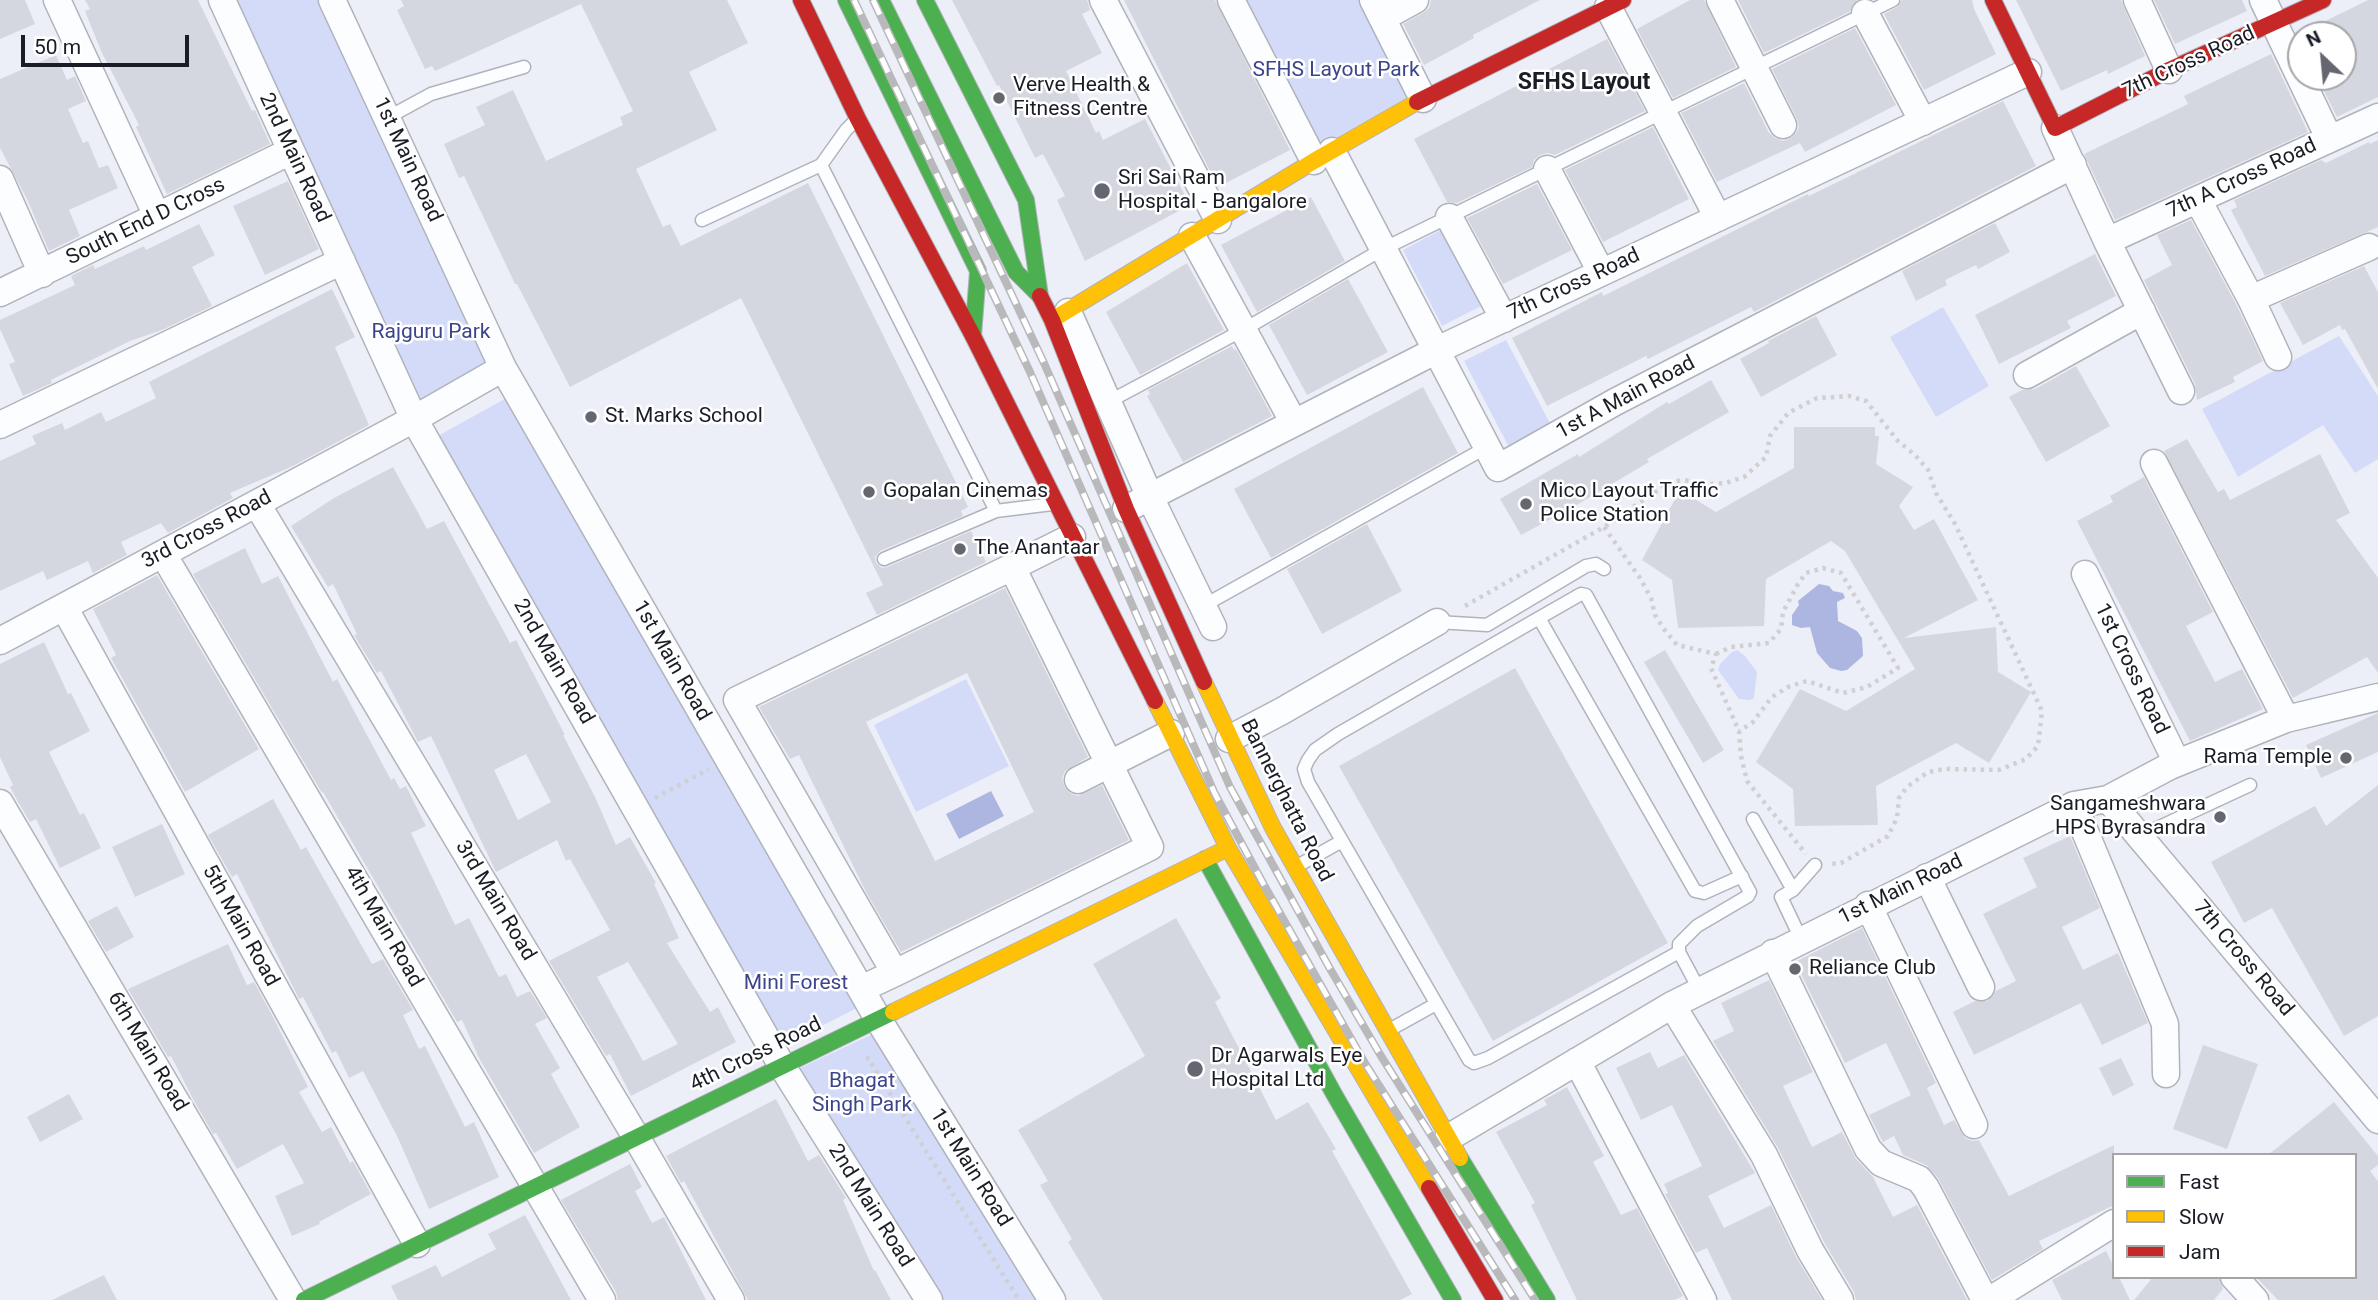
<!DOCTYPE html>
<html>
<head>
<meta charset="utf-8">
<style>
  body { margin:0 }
  #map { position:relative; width:2378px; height:1300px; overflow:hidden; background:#edeff8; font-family:Roboto,sans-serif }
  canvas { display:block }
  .legend { position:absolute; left:2112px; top:1153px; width:245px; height:126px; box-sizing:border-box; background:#fff; border:2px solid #a4a5a8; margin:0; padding:9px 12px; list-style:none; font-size:21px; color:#1b1d26 }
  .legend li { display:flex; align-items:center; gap:14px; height:35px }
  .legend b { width:35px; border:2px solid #a4a5a8 }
  .north { position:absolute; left:2287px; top:21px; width:70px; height:70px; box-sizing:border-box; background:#fff; border:2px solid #a4a5a8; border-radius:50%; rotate:334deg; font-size:19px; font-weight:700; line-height:28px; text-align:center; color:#1b1d26 }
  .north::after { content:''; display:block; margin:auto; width:24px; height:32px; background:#646670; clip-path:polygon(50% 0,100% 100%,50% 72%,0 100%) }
  .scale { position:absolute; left:21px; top:35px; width:168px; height:32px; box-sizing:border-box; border:4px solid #1b1d26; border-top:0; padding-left:9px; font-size:21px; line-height:24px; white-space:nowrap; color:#1b1d26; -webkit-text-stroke:5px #fff; paint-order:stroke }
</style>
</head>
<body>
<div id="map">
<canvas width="2378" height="1300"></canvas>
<ul class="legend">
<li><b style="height:9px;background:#4caf50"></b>Fast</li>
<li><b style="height:9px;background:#ffc107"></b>Slow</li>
<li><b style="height:9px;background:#c62828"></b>Jam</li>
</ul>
<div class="north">N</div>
<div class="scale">50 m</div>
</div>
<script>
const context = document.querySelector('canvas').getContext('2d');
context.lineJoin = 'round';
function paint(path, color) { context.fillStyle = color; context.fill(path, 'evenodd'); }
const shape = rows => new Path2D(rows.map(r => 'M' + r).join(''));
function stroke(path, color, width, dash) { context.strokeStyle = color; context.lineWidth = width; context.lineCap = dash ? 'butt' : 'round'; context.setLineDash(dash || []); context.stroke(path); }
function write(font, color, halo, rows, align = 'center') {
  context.font = font + ' Roboto,sans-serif'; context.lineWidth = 5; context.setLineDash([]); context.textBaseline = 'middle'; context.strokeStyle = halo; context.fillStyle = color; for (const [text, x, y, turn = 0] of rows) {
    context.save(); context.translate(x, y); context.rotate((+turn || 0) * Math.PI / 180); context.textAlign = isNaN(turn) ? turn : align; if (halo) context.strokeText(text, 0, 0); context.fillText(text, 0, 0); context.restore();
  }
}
paint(shape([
  [233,0,321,0,492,366,420,408],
  [1240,0,1361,0,1409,96,1316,149],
  [1450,225,1489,302,1442,326,1403,250],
  [1943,307,1989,386,1936,417,1890,337],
  [2339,336,2378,396,2378,459,2355,473,2323,425,2238,477,2202,409],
  [1506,340,1553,429,1511,451,1464,361],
  [508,397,859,1007,782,1046,436,437],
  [1737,650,1745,656,1757,672,1754,698,1750,700,1739,699,1718,670,1720,664,1732,652],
  [966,679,1009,766,916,812,874,725],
  [875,1033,1040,1300,941,1300,796,1070]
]), '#d4dbf9');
paint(shape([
  [1819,584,1829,586,1833,591,1843,593,1845,598,1837,602,1838,621,1857,631,1862,638,1863,656,1847,670,1841,671,1830,668,1817,653,1810,627,1801,628,1792,625,1792,615,1799,605,1798,601],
  [991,791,1004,816,959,839,946,814]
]), '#adb6e1');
paint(shape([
  [0,0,25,0,35,24,0,39],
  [85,0,198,0,252,111,255,110,270,144,167,194,136,127,139,125,101,51,85,11,90,9],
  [401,0,727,0,748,43,689,72,717,130,636,169,663,227,670,224,681,246,808,183,968,507,961,511,963,516,880,551,875,557,876,563,882,568,887,567,971,531,986,562,877,615,866,593,883,585,741,298,570,387,517,284,515,284,464,176,459,178,444,144,485,125,476,107,513,90,546,161,623,125,620,117,633,111,581,4,435,71,432,66,425,69,397,10,404,6],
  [952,0,1087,0,1090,10,1082,14,1102,53,1066,71,1076,92,1096,133,1099,131,1103,140,1145,119,1190,205,1085,261,1057,200,1065,196,1043,154,1035,158,999,85,997,86],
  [1124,0,1215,0,1290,150,1218,187],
  [1431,0,1540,0,1473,35,1474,38,1424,65,1403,24,1423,13,1429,8],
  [1690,0,1704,0,1736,67,1673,98,1637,29],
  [1738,0,1857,0,1849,12,1764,53],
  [1902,0,1972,0,1974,9,1996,54,1924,90,1884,14,1897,7],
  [2016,0,2121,0,2145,56,2108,74,2107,70,2061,91],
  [2154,0,2242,0,2247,11,2175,44],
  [2368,0,2378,0,2378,97,2337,117,2317,77,2343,77,2343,35,2297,35],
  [1855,28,1896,105,1805,152,1800,143,1717,182,1681,113,1744,83,1769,133,1775,138,1783,141,1789,139,1796,133,1799,127,1797,119,1772,69],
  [1607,39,1645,111,1555,155,1547,153,1540,155,1534,160,1532,167,1457,203,1447,202,1414,139],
  [2271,54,2308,132,2115,220,2084,154,2188,104,2184,96],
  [56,55,67,80,75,76,86,101,68,109,83,143,88,141,99,168,108,165,118,188,69,210,80,236,49,251,27,199,0,148,0,79],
  [2003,101,2036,166,1754,312,1751,307,1648,359,1646,356,1547,406,1512,338,1602,292,1603,296,1808,194,1809,196],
  [1653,127,1689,199,1603,242,1565,170],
  [2378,140,2378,227,2265,276,2231,210,2237,207,2234,200,2321,160,2326,163,2369,142,2370,144],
  [288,181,319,249,265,275,233,206],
  [1537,184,1572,250,1503,284,1467,218],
  [1311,197,1345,261,1257,312,1221,245],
  [2191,220,2237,306,2263,361,2233,377,2235,382,2197,400,2195,384,2144,280,2172,265,2157,235],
  [1995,223,2010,252,1978,269,1976,265,1945,280,1947,285,1916,301,1902,271],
  [199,224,215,255,192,267,212,306,162,330,130,341,51,380,52,383,23,396,9,364,15,362,0,329,0,320,75,285,71,276,93,265,95,269,144,246,146,250],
  [2095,254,2116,296,2067,321,2071,328,1999,364,1975,315],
  [1187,263,1224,330,1140,375,1106,312],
  [2364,266,2378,292,2378,389,2345,329,2342,330,2340,325,2303,345,2280,303],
  [1348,279,1388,352,1307,395,1269,325],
  [332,289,355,337,335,347,369,425,293,466,230,493,233,498,168,533,161,523,121,542,127,555,93,573,88,561,47,580,43,571,0,591,0,461,36,444,32,436,62,423,65,430,101,412,106,422,156,398,149,382],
  [1816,316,1837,355,1761,397,1740,359,1769,343,1768,341],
  [1232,346,1234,350,1236,349,1272,416,1183,462,1147,396,1150,394,1148,390],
  [2076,366,2110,426,2046,462,2009,397,2022,390,2035,389],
  [1711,380,1729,412,1647,459,1649,462,1568,510,1521,535,1500,499,1578,454,1579,457,1667,402,1669,404],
  [1423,387,1458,453,1271,558,1234,489],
  [1794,427,1875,427,1875,436,1879,436,1876,464,1913,487,1899,506,1914,530,1934,519,1978,600,1904,638,1996,627,1998,672,2031,692,1989,763,1956,743,1876,786,1878,825,1795,826,1793,789,1756,762,1800,689,1846,711,1915,669,1845,551,1831,541,1766,579,1764,626,1678,628,1672,580,1642,560,1680,490,1716,512,1794,468],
  [2187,439,2218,492,2224,489,2230,500,2320,454,2350,513,2336,520,2378,578,2378,673,2367,657,2293,698,2164,451],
  [393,467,427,529,444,521,510,643,516,640,565,735,563,735,595,797,616,845,630,837,656,883,654,884,679,938,667,943,710,1012,718,1007,736,1042,631,1096,610,1054,606,1056,549,961,610,930,570,859,566,861,557,840,496,872,431,736,418,742,381,671,377,673,354,635,357,634,333,584,328,587,291,526,334,498],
  [526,754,551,802,518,820,494,770],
  [628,962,678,1044,643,1061,597,977],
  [2144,477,2213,612,2186,626,2215,682,2242,669,2263,709,2190,741,2077,521,2113,502,2110,496],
  [1367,524,1402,591,1322,634,1287,569],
  [245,548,262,584,278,576,333,682,337,679,391,780,394,778,400,789,406,786,426,826,411,833,455,925,469,918,499,977,506,974,517,997,530,991,547,1018,535,1024,560,1068,551,1074,580,1127,534,1153,479,1058,462,1020,457,1022,323,792,322,793,193,574],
  [157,575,259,749,185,792,111,658,116,655,93,609],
  [1005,588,1088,757,1065,771,1062,778,1064,786,1070,793,1078,796,1102,785,1129,840,901,952,866,892,799,755,790,759,759,707],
  [967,673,1034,812,935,861,866,722],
  [44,642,68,694,71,693,90,731,49,752,80,815,84,813,101,848,60,868,36,819,30,822,18,802,10,787,13,785,0,757,0,664],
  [1665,650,1724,750,1703,763,1644,662],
  [1515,668,1668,943,1493,1041,1339,766],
  [2378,713,2378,752,2321,778,2306,745],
  [2378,785,2378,1016,2344,1036,2272,908,2244,923,2211,862,2315,806,2326,826],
  [273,799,301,850,306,847,372,964,383,959,413,1010,403,1015,419,1049,425,1046,465,1127,474,1122,499,1177,429,1209,398,1138,363,1071,349,1078,336,1051,332,1053,303,997,299,999,237,874,232,877,208,835],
  [162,824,185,874,135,897,112,847],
  [2070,836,2100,908,2062,927,2083,970,2118,953,2148,1023,2102,1045,2081,1003,1974,1055,1953,1012,1975,1001,1987,1001,1996,991,2016,981,1983,914,2037,887,2023,858],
  [117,906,134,937,106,952,88,921],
  [1176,918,1221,998,1215,1002,1276,1120,1308,1102,1336,1149,1332,1151,1412,1294,1400,1300,1103,1300,1068,1242,1072,1239,1040,1185,1048,1181,1018,1130,1145,1056,1093,964],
  [1862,928,1936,1083,1927,1088,1944,1125,1954,1120,1965,1138,1972,1141,1979,1140,2009,1196,2114,1145,2114,1205,2039,1241,2043,1249,1992,1280,1938,1178,1926,1165,1903,1155,1894,1136,1883,1142,1869,1115,1911,1095,1886,1043,1845,1063,1795,962],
  [228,944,247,985,254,982,271,1013,308,1087,299,1092,322,1132,331,1127,350,1163,353,1161,371,1194,319,1222,320,1224,292,1236,275,1196,304,1183,283,1144,237,1169,216,1133,213,1134,193,1099,171,1056,168,1057,128,989],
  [1769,980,1813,1072,1783,1086,1812,1147,1842,1132,1856,1159,1873,1177,1893,1217,1917,1205,1967,1300,1856,1300,1854,1292,1824,1242,1778,1148,1713,1041,1734,1031,1721,1003],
  [2203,1045,2258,1064,2227,1149,2173,1129],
  [1650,1052,1658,1068,1684,1055,1755,1173,1708,1196,1724,1228,1771,1205,1796,1257,1822,1300,1732,1300,1707,1248,1696,1253,1665,1194,1668,1193,1664,1184,1702,1166,1672,1105,1641,1120,1616,1068],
  [2121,1058,2134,1085,2113,1096,2099,1068],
  [1567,1087,1604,1156,1593,1162,1621,1215,1637,1208,1683,1296,1674,1300,1577,1300,1531,1205,1535,1203,1496,1132,1547,1105,1544,1100],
  [69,1094,83,1119,40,1142,27,1117],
  [776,1099,808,1161,819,1155,846,1198,843,1200,874,1271,875,1270,891,1300,748,1300,684,1181,681,1183,666,1156],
  [2334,1102,2378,1156,2378,1165,2370,1171,2378,1181,2378,1300,2278,1300,2256,1277,2355,1277,2355,1155,2268,1155],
  [630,1164,642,1187,635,1191,652,1223,664,1217,706,1300,618,1300,616,1292,561,1200],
  [525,1215,571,1300,398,1300,391,1286,436,1265,442,1277,496,1249,488,1234],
  [2106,1251,2114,1267,2114,1277,2119,1277,2130,1300,2062,1300,2052,1280],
  [104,1275,117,1300,52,1300],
  [2153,1277,2219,1277,2223,1289,2214,1300,2134,1300]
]), '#d5d7e0');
const lane = shape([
  [387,118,431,94,524,67],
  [855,121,846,130,821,165,996,511,1052,504],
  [702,220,821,165],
  [1108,402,1243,330,1383,249,1893,0],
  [884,559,996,511],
  [1203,606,1487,447],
  [1539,618,1695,891,1704,893,1742,876],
  [1437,622,1487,625,1586,566,1596,564,1604,569],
  [1753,819,1793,890],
  [2140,836,2250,785],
  [1299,865,1342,841],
  [1801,939,1781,897,1793,890,1815,865],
  [1679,952,1488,1058,1474,1063,1469,1060,1308,782,1304,769,1308,760,1315,750,1338,734,1539,618,1581,594,1586,595,1750,892,1748,896,1697,926,1679,944,1679,952,1700,991],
  [1391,1029,1436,1004]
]);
const street = shape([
  [57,0,157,216],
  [222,0,414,419,782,1066,929,1300],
  [332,0,503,368,878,1019,1052,1300],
  [1103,0,1218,220],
  [1231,0,1314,161],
  [1373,0,1423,99],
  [1720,0,1783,125],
  [2137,0,2169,70],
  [2263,0,2329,138],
  [1608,7,1718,218],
  [1865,13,1923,122],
  [1382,18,1415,0],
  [2055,128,2107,241,2181,391],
  [1332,151,1498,468,1615,402,2073,165],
  [1547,169,1601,272],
  [0,179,42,274],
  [2198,200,2251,299,2369,247],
  [1449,217,1504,319],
  [1192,236,1294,423],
  [2107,241,2378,117],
  [0,293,291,151],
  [2251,299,2278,357],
  [1068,312,1150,497,1213,627],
  [2027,375,2142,311],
  [0,425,342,261],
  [2154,463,2286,719],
  [257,504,636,1137,731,1300],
  [1126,509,1437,350,2028,72],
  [163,554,602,1300],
  [1012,567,1072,537],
  [2085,574,2177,763],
  [64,607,417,1244],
  [0,641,414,419,503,368],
  [1229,739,1282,711,1437,622],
  [1078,780,1171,733],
  [2108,799,2378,1120],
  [0,803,293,1300],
  [2074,805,2165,1024,2166,1074],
  [1927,877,1981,987],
  [1868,905,1974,1125],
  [1773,953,1868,1149,1881,1163,1919,1179,1926,1188,1985,1300],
  [861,989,895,973,1150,847,1012,567,737,700,895,973],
  [1672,1005,1764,1155,1810,1250,1840,1300],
  [1577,1061,1703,1300],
  [1448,1138,1672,1005,2074,805,2108,799,2170,766,2286,719,2378,697],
  [2234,1277,2255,1300],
  [1990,1300,2114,1223]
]);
const fast = shape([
  [846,0,978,271,973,336],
  [881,0,1016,272,1040,296],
  [925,0,1026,200,1040,296],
  [1205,859,1334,1094,1453,1300],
  [1460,1158,1547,1300],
  [304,1300,893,1012]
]);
const slow = shape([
  [1052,320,1314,161,1417,102],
  [1204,682,1273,828,1460,1158],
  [1155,701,1228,848,1429,1188],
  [893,1012,1228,848]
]);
const jam = shape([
  [801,0,858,119,973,336],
  [1993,0,2055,128,2169,70,2323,0],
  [1417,102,1623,0],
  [1040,296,1052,320,1126,509,1204,682],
  [973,336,1155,701],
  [1429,1188,1495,1300]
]);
stroke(lane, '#b1b3bc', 15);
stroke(street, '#b1b3bc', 29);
stroke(fast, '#b1b3bc', 18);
stroke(slow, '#b1b3bc', 18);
stroke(jam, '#b1b3bc', 18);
stroke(shape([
  [1604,527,1640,578,1651,598,1655,615,1663,628,1677,645,1716,654,1711,668,1739,731,1741,756,1747,781,1806,854],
  [1465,606,1604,527,1670,482,1683,480,1708,484,1726,483,1744,477,1766,457,1770,436,1788,413,1817,398,1849,396,1866,401,1898,441,1915,455,1928,470,1936,493,1955,524,2042,711,2038,746,2026,759,1999,770,1945,769,1928,772,1907,787,1899,798,1897,818,1888,836,1841,863,1831,864],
  [1716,654,1731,647,1769,643,1781,629,1783,612,1798,584,1806,573,1823,568,1841,573,1898,668,1867,687,1843,693,1807,681,1790,686,1772,697,1752,723,1739,731],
  [655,798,709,769],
  [866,1059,868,1058,1019,1300]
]), '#d0d0d3', 4.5, [3.5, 5]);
stroke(lane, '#fcfdfe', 12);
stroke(street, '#fcfdfe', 26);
stroke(fast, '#4caf50', 16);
stroke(slow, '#ffc107', 16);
stroke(jam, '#c62828', 16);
const rail = shape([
  [854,0,1030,372,1215,794,1264,885,1366,1065,1515,1300],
  [873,0,1044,363,1230,787,1329,967,1381,1056,1535,1300]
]);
stroke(rail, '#b9b9bc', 8);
stroke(rail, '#fff', 5, [16]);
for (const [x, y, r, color] of [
  [999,98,7,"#646670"],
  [1102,191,9,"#646670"],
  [591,417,7,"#646670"],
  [869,492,7,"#646670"],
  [1526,504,7,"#646670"],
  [960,549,7,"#646670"],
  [2346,758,7,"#646670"],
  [2220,817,7,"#646670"],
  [1795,969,7,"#646670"],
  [1195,1069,9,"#646670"]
]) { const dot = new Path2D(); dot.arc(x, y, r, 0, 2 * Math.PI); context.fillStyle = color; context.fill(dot); stroke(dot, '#fff', 2.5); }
write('21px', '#1b1d26', '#fff', [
  ["7th Cross Road",2189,63,-25],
  ["2nd Main Road",294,158,65],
  ["1st Main Road",407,160,65],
  ["7th A Cross Road",2242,179,-25],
  ["South End D Cross",146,222,-26],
  ["7th Cross Road",1574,285,-25],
  ["1st A Main Road",1626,398,-28],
  ["3rd Cross Road",207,530,-28],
  ["1st Main Road",671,661,60],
  ["2nd Main Road",553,662,60],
  ["1st Cross Road",2131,669,64],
  ["Bannerghatta Road",1286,801,63],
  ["1st Main Road",1901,890,-26],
  ["3rd Main Road",495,901,59],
  ["5th Main Road",240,926,61],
  ["4th Main Road",383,927,60],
  ["7th Cross Road",2243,959,50],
  ["6th Main Road",147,1052,59],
  ["4th Cross Road",756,1055,-26],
  ["1st Main Road",970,1168,58],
  ["2nd Main Road",870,1206,58]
]);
write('21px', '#3c458b', '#fff', [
  ["SFHS Layout Park",1336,71],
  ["Rajguru Park",431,333],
  ["Mini Forest",796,984],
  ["Bhagat",862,1082],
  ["Singh Park",862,1106]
]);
write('21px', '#1b1d26', '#fff', [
  ["Verve Health &",1013,86],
  ["Fitness Centre",1013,110],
  ["Sri Sai Ram",1118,179],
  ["Hospital - Bangalore",1118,203],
  ["St. Marks School",605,417],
  ["Gopalan Cinemas",883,492],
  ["Mico Layout Traffic",1540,492],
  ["Police Station",1540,516],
  ["The Anantaar",974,549],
  ["Rama Temple",2332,758,"right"],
  ["Sangameshwara",2206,805,"right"],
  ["HPS Byrasandra",2206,829,"right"],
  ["Reliance Club",1809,969],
  ["Dr Agarwals Eye",1211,1057],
  ["Hospital Ltd",1211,1081]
], 'left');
write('bold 23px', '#1b1d26', '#fff', [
  ["SFHS Layout",1584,83]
]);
</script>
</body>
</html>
